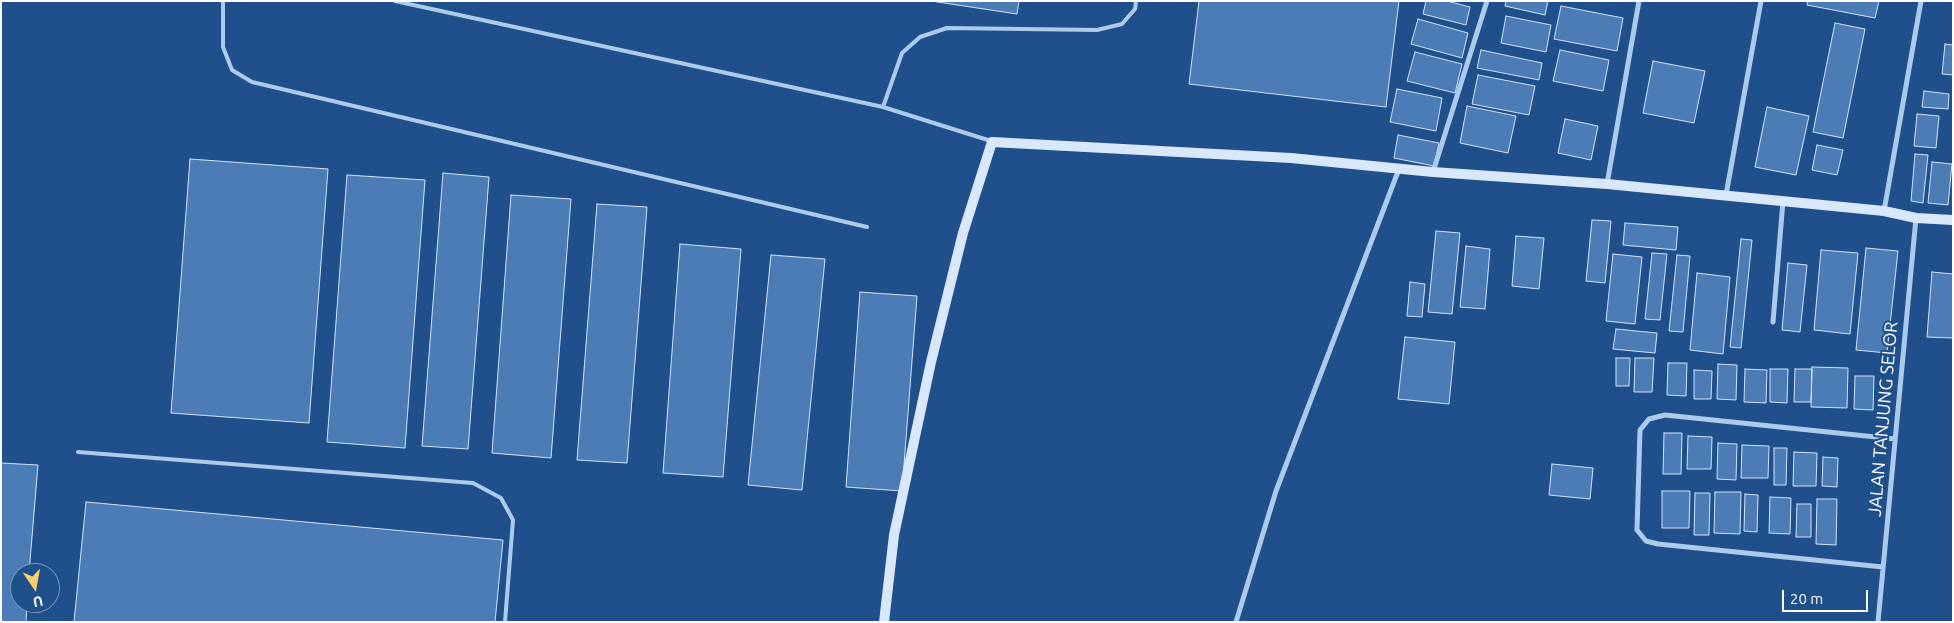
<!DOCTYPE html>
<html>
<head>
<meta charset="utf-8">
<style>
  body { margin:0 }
  #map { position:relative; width:1954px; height:623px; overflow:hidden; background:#1f508c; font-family:Ubuntu,sans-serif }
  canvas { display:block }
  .frame { position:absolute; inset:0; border:2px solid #fff; pointer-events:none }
  .north { position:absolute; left:10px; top:563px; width:50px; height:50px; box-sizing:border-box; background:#1f508c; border:1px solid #7996ba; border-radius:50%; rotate:168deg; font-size:14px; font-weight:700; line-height:20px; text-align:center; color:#fff }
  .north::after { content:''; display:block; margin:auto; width:18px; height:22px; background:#facf6c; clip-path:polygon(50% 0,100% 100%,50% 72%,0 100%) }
  .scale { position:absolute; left:1782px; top:590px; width:86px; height:22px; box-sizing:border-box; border:2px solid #fff; border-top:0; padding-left:6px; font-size:15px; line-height:18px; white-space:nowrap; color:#fff; -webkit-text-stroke:4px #1f508c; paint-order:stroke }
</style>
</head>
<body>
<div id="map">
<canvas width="1954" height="623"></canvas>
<div class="frame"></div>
<div class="north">U</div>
<div class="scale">20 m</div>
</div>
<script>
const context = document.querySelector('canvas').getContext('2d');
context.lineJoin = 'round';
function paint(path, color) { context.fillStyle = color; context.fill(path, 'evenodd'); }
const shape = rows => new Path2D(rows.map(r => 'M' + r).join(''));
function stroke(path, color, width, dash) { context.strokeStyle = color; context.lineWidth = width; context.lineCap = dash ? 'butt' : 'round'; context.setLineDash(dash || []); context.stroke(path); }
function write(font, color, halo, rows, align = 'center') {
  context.font = font + ' Ubuntu,sans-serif'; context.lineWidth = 4; context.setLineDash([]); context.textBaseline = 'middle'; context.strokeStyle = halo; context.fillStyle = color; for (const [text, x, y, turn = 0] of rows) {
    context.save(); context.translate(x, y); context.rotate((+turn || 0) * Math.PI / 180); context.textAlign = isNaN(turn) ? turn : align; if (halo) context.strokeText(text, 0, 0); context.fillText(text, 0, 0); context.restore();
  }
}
const building = shape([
  [931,1,1019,1,1017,14,931,1],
  [1199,1,1399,1,1386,107,1189,84,1199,1],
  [1426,1,1447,1,1470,7,1466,25,1423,14,1426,1],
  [1506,1,1548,1,1545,15,1505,6,1506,1],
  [1808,1,1879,1,1875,18,1807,5,1808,1],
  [1561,6,1623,18,1617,51,1554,39,1561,6],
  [1506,16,1551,25,1546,52,1501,43,1506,16],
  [1418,19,1468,33,1462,58,1411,44,1418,19],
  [1835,23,1865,29,1843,138,1813,132,1835,23],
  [1945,44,1953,45,1953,75,1942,74,1945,44],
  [1481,50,1542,63,1539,80,1477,68,1481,50],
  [1560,50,1609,60,1603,91,1553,81,1560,50],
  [1415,52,1462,64,1455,93,1407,81,1415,52],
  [1653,61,1705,71,1694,123,1643,113,1653,61],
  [1478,75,1535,86,1529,115,1472,104,1478,75],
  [1397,89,1442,98,1436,131,1390,122,1397,89],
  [1924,91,1949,94,1948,109,1922,107,1924,91],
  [1467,106,1516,116,1508,153,1460,143,1467,106],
  [1767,107,1809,116,1796,175,1755,167,1767,107],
  [1917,114,1939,116,1936,148,1914,146,1917,114],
  [1565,119,1598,126,1591,160,1558,153,1565,119],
  [1398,135,1439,143,1434,166,1394,158,1398,135],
  [1817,145,1843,150,1837,175,1812,170,1817,145],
  [1915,154,1928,155,1923,203,1911,201,1915,154],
  [190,159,328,169,309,423,171,413,190,159],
  [1932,162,1952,164,1948,205,1928,203,1932,162],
  [443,173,489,177,468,449,422,446,443,173],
  [347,175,425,180,405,448,327,442,347,175],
  [511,195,571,199,551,458,492,453,511,195],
  [597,204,647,207,627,463,577,460,597,204],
  [1592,220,1611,221,1605,283,1586,281,1592,220],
  [1625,223,1678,227,1676,250,1623,245,1625,223],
  [1436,231,1460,233,1452,314,1428,312,1436,231],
  [1516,236,1544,238,1539,289,1512,286,1516,236],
  [1741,239,1752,240,1741,348,1730,347,1741,239],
  [680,244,741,249,723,477,663,473,680,244],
  [1466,246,1490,249,1485,309,1460,307,1466,246],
  [1866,248,1898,251,1887,353,1856,350,1866,248],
  [1821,250,1858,253,1850,334,1814,330,1821,250],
  [1652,253,1667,254,1660,320,1645,319,1652,253],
  [1613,254,1642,257,1635,324,1606,321,1613,254],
  [771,255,825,259,802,490,748,485,771,255],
  [1677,255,1690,256,1683,332,1669,331,1677,255],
  [1788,263,1807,265,1800,332,1782,330,1788,263],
  [1932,272,1953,274,1953,338,1927,337,1932,272],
  [1697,273,1730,277,1723,354,1690,350,1697,273],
  [1410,282,1425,284,1422,317,1407,316,1410,282],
  [860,292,917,296,902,491,846,487,860,292],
  [1616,329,1657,333,1655,353,1613,349,1616,329],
  [1405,337,1455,342,1449,404,1398,399,1405,337],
  [1616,358,1630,358,1629,386,1616,386,1616,358],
  [1635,358,1654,358,1652,392,1634,392,1635,358],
  [1668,363,1687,363,1686,396,1667,395,1668,363],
  [1718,364,1737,365,1736,400,1717,399,1718,364],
  [1812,367,1848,368,1847,408,1811,407,1812,367],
  [1745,369,1767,370,1766,403,1744,402,1745,369],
  [1770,369,1788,369,1787,403,1770,402,1770,369],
  [1795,369,1812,369,1811,402,1794,402,1795,369],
  [1694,370,1712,371,1711,399,1694,399,1694,370],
  [1855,376,1874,376,1873,410,1854,409,1855,376],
  [1664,433,1682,433,1681,474,1663,474,1664,433],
  [1688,436,1712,437,1711,469,1687,469,1688,436],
  [1718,443,1737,444,1736,480,1717,479,1718,443],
  [1742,445,1769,446,1768,478,1741,478,1742,445],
  [1774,448,1787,448,1786,485,1774,485,1774,448],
  [1794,452,1817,453,1816,486,1793,486,1794,452],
  [1823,457,1838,458,1837,487,1822,486,1823,457],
  [1,463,38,465,29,573,20,573,20,603,27,603,26,622,1,622,1,463],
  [1552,464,1593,468,1590,499,1549,495,1552,464],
  [1662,491,1690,491,1689,528,1662,528,1662,491],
  [1715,492,1741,492,1740,534,1714,533,1715,492],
  [1695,493,1710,493,1709,535,1694,535,1695,493],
  [1745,494,1758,495,1757,532,1744,531,1745,494],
  [1770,497,1791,498,1790,534,1769,533,1770,497],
  [1817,499,1837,499,1836,545,1816,544,1817,499],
  [86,502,503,540,495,622,74,622,86,502],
  [1797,504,1811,504,1811,537,1796,537,1797,504]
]);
paint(building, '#4c7cb5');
stroke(building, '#d1e4f9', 1);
stroke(shape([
  [223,1,223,47,232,70,252,82,867,227],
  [395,1,883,107,991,141],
  [883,107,902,53,920,37,947,28,1097,30,1122,24,1135,9,1136,1],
  [78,452,473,483,501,498,513,520,505,622]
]), '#accaec', 4);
stroke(shape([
  [1433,172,1487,1],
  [1607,184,1639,1],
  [1726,195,1761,1],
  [1884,211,1921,1],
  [1773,322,1783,201],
  [1883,567,1658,544,1646,541,1637,530,1640,430,1649,419,1665,415,1895,439],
  [1236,622,1276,491,1399,169],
  [1878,622,1916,218]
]), '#accaec', 5);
stroke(shape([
  [884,622,894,535,931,362,963,233,992,142,1291,158,1433,172,1607,184,1884,211,1916,218,1953,220]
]), '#d8e7f9', 10);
write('18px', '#fff', '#1f508c', [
  ["JALAN TANJUNG SELOR",1883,419,-85]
]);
</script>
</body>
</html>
